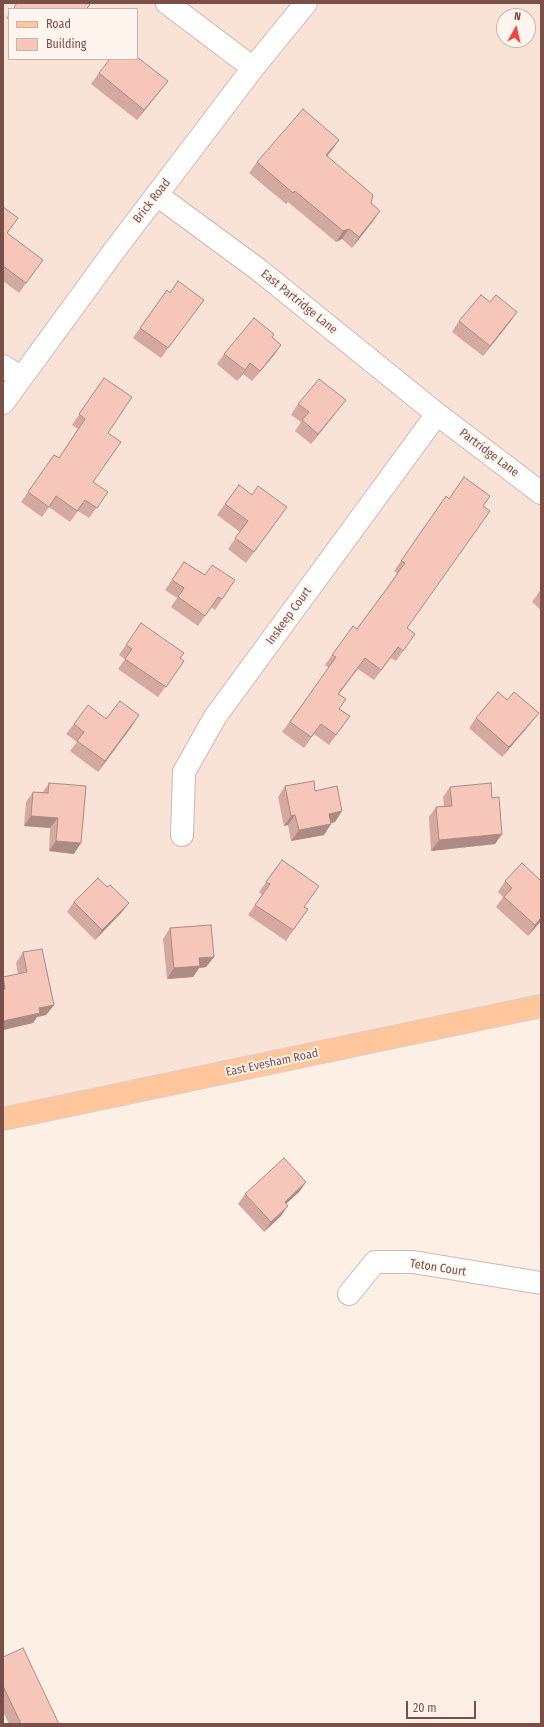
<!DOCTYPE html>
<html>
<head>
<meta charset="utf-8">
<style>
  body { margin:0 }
  #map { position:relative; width:544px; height:1727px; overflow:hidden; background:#feefe5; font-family:"Fira Sans Condensed",sans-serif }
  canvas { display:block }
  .frame { position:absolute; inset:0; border:4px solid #7a4f48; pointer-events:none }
  .legend { position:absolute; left:8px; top:8px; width:130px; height:52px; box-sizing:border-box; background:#fff5ee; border:1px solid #cab3ac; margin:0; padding:5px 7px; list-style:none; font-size:12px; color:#7a4f48 }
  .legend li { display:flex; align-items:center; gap:8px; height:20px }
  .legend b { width:20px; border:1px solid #cab3ac }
  .north { position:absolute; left:496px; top:8px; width:40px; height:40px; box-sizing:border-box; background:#fff5ee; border:1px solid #cab3ac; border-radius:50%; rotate:8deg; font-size:11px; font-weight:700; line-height:16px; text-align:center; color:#7a4f48 }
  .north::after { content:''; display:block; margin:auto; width:14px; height:18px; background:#f24440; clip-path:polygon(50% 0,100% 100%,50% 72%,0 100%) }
  .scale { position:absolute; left:406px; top:1701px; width:70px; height:18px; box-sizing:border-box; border:2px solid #7a4f48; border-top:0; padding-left:5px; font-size:12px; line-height:14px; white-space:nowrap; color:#7a4f48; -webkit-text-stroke:3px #fff5ee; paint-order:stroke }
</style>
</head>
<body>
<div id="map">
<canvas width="544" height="1727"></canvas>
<div class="frame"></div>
<ul class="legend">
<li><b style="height:5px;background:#ffc69c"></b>Road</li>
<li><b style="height:11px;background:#f6c6ba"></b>Building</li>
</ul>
<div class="north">N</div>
<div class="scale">20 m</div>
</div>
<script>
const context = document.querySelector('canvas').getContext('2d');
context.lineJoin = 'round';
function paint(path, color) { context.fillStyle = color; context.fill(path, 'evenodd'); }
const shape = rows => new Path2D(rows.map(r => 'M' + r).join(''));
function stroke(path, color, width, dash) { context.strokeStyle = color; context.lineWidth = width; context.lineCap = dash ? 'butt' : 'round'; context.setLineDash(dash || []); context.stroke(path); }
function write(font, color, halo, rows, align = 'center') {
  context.font = font + ' "Fira Sans Condensed",sans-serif'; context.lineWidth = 3.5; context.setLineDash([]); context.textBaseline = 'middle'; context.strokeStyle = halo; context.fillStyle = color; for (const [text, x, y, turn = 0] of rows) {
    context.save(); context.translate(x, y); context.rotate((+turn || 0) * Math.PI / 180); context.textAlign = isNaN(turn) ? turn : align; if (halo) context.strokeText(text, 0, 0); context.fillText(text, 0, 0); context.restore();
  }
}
paint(shape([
  [3,3,541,3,541,1007,3,1119],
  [9,9,137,9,137,59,9,59],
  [504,16,528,16,528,40,504,40]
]), '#f9e2d6');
const minor = shape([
  [167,3,253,68],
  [157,195,259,270,437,414,541,493],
  [3,366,20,377],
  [3,403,114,251,253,68,306,3],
  [182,835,184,772,215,717,437,414],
  [349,1294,375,1262,413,1262,541,1283]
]);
const primary = shape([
  [3,1119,541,1006]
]);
stroke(minor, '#d4b6ad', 24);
stroke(primary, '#dacecc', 24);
stroke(minor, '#fff', 22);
stroke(primary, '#ffc69c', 22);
paint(shape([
  [9,14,9,20,6,18],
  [99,73,160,91,137,120,91,84],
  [339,140,327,156,371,203,380,211,373,221,352,248,342,239,336,242,288,202,286,204,249,173,257,162],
  [3,207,7,233,43,260,19,293,3,281],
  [167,290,170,293,204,300,161,358,133,338],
  [490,302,517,312,510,322,483,356,452,332,459,321],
  [272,337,281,345,274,355,252,381,243,374,237,381,217,364,224,354],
  [104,378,108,433,93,482,108,492,89,518,78,511,70,522,49,507,42,517,21,502,54,455,59,458,78,429,72,425],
  [298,404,338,410,311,444,295,431,301,422,291,415],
  [446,496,449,499,483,506,407,628,415,634,396,661,391,658,374,680,358,669,339,694,339,709,350,716,329,745,314,734,304,748,282,732,329,668,325,665,332,655,357,629,385,591,397,573,394,571],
  [225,504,279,518,246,563,228,549,240,532,217,515],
  [184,562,205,575,235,580,215,610,211,607,198,626,171,607,177,598,165,590],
  [541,589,541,610,532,602],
  [141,623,180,658,184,661,158,697,118,669,125,659,119,655],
  [476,718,531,723,502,757,469,728],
  [106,719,132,726,98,772,70,751,77,742,66,734,74,724],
  [49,783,74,854,49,851,50,828,24,826,26,802,33,792,43,792],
  [285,786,315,791,342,811,335,822,331,823,331,824,324,835,291,841,288,825,284,826,278,797],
  [450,787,492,798,502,834,495,844,431,851,429,817,436,807,444,806,443,797],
  [282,860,304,907,308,909,286,941,248,915,262,895,259,892],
  [522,863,541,921,528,936,496,907,503,897,498,892,505,881],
  [107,887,129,903,121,913,95,940,67,912,74,902],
  [170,928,214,957,206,967,199,968,193,977,167,979,163,939],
  [23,952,54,1005,46,1015,37,1017,33,1023,3,1030,3,977,18,974,16,963],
  [306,1182,299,1192,286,1204,281,1216,264,1232,238,1204,245,1194],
  [3,1657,59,1724,9,1724,3,1712]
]), '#d4aaa0');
paint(shape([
  [168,81,160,91,137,120,144,110],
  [339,140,332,150,319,166,326,155],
  [380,211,373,221,352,248,359,237],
  [349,229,342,239,336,242,343,231],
  [517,312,510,322,483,356,490,346],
  [281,345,274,355,252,381,260,371],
  [250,363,243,374,237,381,245,370],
  [346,400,338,410,311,444,318,434],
  [539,713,531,723,502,757,509,747],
  [139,715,132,726,98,772,105,761],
  [342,811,335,822,322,825,329,814],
  [295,815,288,825,284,826,291,816],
  [31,816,58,818,50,828,24,826],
  [331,824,324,835,291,841,299,830],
  [502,834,495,844,431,851,439,840],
  [56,841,81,843,74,854,49,851],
  [129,903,121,913,95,940,102,930],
  [541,918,541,921,528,936,535,925],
  [214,957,206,967,199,968,193,977,167,979,174,968,199,958],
  [54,1005,46,1015,37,1017,33,1023,3,1030,3,1021,39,1008],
  [306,1182,299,1192,277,1212,285,1202],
  [288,1206,281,1216,264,1232,271,1222]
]), '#ac8b82');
const building = shape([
  [17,3,61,3,62,4,62,3,87,3,90,5,86,9,16,9,14,7,17,3],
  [137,57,168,81,144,110,99,73,110,59,137,59,137,57],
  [303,109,339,140,326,155,373,195,371,203,380,211,359,237,349,229,343,231,295,191,293,193,257,162,303,109],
  [3,207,18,218,7,233,43,260,26,283,3,266,3,207],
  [178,281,204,300,168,348,140,328,167,290,170,293,178,281],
  [481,295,490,302,496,295,517,312,490,346,459,321,481,295],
  [254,318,274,334,272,337,281,345,260,371,250,363,245,370,224,354,254,318],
  [104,378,132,397,108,433,121,442,93,482,108,492,97,508,85,500,77,511,56,496,49,507,28,492,54,455,59,458,85,419,79,414,104,378],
  [319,379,346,400,318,434,302,420,309,412,298,404,319,379],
  [464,477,490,496,483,506,490,511,407,628,415,634,403,651,398,647,381,670,365,658,338,694,346,699,339,709,350,716,336,735,321,724,311,737,290,722,336,657,332,655,353,626,357,629,388,587,405,563,401,561,446,496,449,499,464,477],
  [239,485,252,495,258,486,287,507,254,552,235,538,248,521,225,504,239,485],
  [184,562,205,575,212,565,235,580,222,599,218,597,205,616,178,597,184,588,172,580,184,562],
  [141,623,184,653,180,658,184,661,166,687,125,659,132,649,126,645,141,623],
  [498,692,507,700,514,692,539,713,509,747,476,718,498,692],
  [120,701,139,715,105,761,77,741,84,732,74,724,88,705,106,719,120,701],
  [314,781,315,791,337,786,342,811,329,814,331,824,299,830,295,815,291,816,285,786,314,781],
  [49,783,86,786,81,843,56,841,58,818,31,816,33,792,48,793,49,783],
  [491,783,492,798,499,797,502,834,439,840,436,807,452,806,450,787,491,783],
  [282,860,319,886,304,907,308,909,293,930,255,905,270,884,266,882,282,860],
  [522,863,541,881,541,918,535,925,504,897,512,888,505,881,522,863],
  [98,878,107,887,110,885,129,903,102,930,74,902,98,878],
  [211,925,214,957,199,958,200,966,174,968,170,928,211,925],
  [42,949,54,1005,39,1008,40,1013,3,1021,3,989,5,989,3,977,27,972,23,952,42,949],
  [284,1158,306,1182,285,1202,288,1206,271,1222,245,1194,284,1158],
  [23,1648,59,1724,21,1724,3,1686,3,1657,23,1648]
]);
paint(building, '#f6c6ba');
stroke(building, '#ac8b82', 1);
write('12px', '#7a4f48', '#fff5ee', [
  ["Brick Road",152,201,-52],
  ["East Partridge Lane",299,302,39],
  ["Partridge Lane",489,453,37],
  ["Inskeep Court",289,616,-54],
  ["East Evesham Road",272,1063,-12],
  ["Teton Court",438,1268,9]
]);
</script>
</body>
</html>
